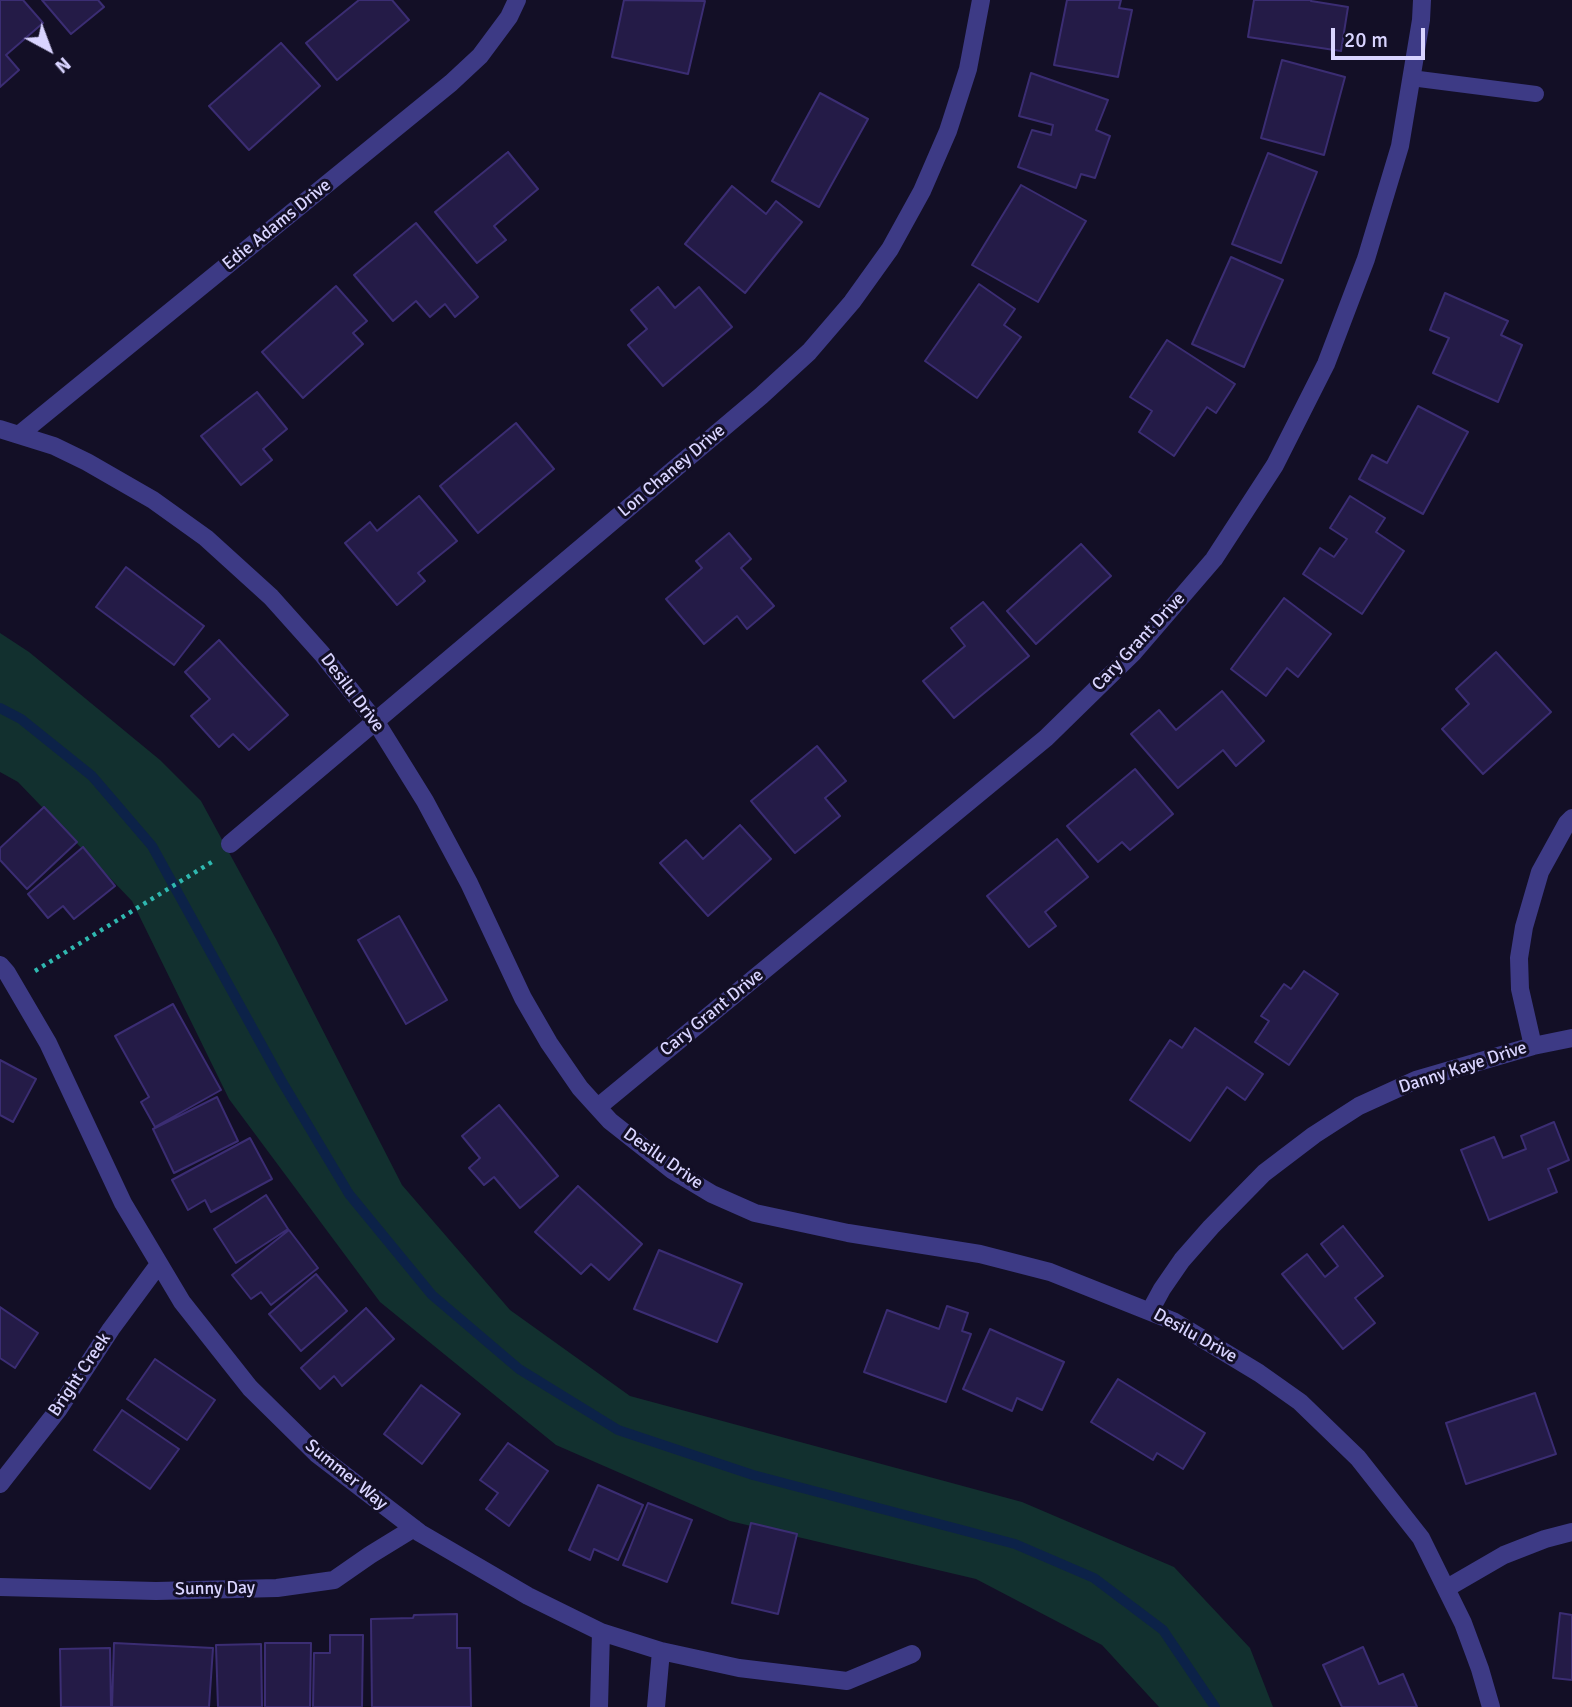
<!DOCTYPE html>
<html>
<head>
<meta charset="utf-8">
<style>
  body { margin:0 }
  #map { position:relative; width:1572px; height:1707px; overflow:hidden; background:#130f26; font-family:Signika,sans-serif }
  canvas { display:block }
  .north { position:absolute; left:14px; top:14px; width:70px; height:70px; -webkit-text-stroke:5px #130f26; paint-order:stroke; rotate:139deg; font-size:19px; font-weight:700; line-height:28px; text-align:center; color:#d9d4ff }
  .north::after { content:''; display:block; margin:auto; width:24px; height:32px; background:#d9d4ff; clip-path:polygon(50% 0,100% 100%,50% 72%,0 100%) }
  .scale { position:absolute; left:1331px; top:28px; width:94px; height:32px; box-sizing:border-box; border:4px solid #d9d4ff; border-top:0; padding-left:9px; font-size:21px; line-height:24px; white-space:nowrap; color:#d9d4ff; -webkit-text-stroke:5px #130f26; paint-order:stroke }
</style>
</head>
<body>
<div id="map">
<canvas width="1572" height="1707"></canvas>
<div class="north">N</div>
<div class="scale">20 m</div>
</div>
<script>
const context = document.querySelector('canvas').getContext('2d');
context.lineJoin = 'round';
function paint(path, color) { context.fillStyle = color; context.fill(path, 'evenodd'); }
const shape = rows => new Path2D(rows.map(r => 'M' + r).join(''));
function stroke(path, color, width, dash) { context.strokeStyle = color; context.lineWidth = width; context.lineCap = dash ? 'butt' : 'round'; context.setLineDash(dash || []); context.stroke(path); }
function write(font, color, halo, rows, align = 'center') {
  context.font = font + ' Signika,sans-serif'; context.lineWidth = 6; context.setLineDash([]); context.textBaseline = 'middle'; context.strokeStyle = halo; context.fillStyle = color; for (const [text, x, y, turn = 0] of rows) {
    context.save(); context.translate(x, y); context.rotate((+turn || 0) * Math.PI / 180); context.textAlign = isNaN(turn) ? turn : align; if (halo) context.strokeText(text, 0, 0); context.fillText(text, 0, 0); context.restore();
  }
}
paint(shape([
  [0,633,29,652,160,760,201,801,276,939,402,1185,510,1310,630,1396,1022,1502,1174,1567,1250,1648,1273,1707,1159,1707,1102,1645,976,1579,730,1521,556,1445,380,1302,229,1099,132,901,18,782,0,772]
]), '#12302f');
stroke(shape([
  [0,708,21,719,92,776,152,846,281,1080,349,1194,432,1295,519,1369,618,1430,753,1475,1015,1544,1094,1578,1163,1630,1215,1707]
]), '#0c2248', 10);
const building = shape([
  [0,0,23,0,43,23,6,55,19,70,0,87,0,0],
  [42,0,98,0,104,7,71,34,42,0],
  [359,0,392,0,409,20,337,80,306,43,359,0],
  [624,0,705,1,688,74,612,57,624,0],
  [1067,0,1121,0,1119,8,1132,10,1118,77,1054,65,1067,0],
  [1254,0,1311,0,1311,1,1348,7,1341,51,1248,37,1254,0],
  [281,43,320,86,249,150,209,106,281,43],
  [1282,60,1345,77,1324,155,1261,138,1282,60],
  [1031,73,1108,100,1096,130,1110,136,1095,178,1081,174,1076,188,1018,167,1032,130,1051,135,1053,125,1019,116,1031,73],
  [820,93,868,119,819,207,772,181,820,93],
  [508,152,538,189,494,226,506,240,477,263,435,212,508,152],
  [1268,153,1317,172,1281,263,1232,244,1268,153],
  [1021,185,1086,221,1038,302,972,265,1021,185],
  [732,186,766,214,776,201,802,222,745,293,685,244,732,186],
  [416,223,478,297,455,317,445,304,430,317,416,301,393,321,354,275,416,223],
  [1231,257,1283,280,1244,367,1192,344,1231,257],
  [979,284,1015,309,1004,325,1021,337,977,398,925,361,979,284],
  [336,286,367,321,353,333,363,344,303,398,262,352,336,286],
  [658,287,675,308,699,287,732,327,663,386,628,345,647,329,631,310,658,287],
  [1445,293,1508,321,1501,335,1522,345,1498,402,1433,373,1449,338,1430,330,1445,293],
  [1167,340,1235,384,1216,413,1207,407,1174,456,1139,432,1152,411,1130,397,1167,340],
  [257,392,287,429,263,449,272,460,241,485,201,436,257,392],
  [1418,406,1468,432,1423,514,1359,479,1372,455,1387,463,1418,406],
  [516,423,554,469,478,533,440,486,516,423],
  [419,496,457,541,418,573,425,581,397,605,345,543,370,522,377,531,419,496],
  [1350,496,1385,518,1376,532,1404,551,1362,614,1303,574,1320,548,1334,557,1347,539,1330,528,1350,496],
  [729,533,751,559,741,568,774,606,747,629,737,616,704,644,666,599,702,568,696,561,729,533],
  [1081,544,1111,576,1036,644,1007,611,1081,544],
  [126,567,204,626,174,665,96,607,126,567],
  [1284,598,1331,634,1298,677,1287,668,1266,696,1231,669,1284,598],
  [983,602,1029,656,954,718,923,681,965,646,951,628,983,602],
  [219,640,288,715,249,750,233,734,219,747,191,716,210,699,185,672,219,640],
  [1496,652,1551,712,1483,774,1442,729,1469,704,1456,689,1496,652],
  [1222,691,1264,741,1236,766,1223,750,1178,788,1131,734,1159,710,1176,730,1222,691],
  [817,746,846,781,825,798,840,816,795,853,751,801,817,746],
  [1135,769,1173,814,1130,850,1122,842,1098,862,1067,826,1135,769],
  [44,807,77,842,27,889,0,860,0,848,44,807],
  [740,825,771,859,708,916,660,863,686,840,703,859,740,825],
  [1057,839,1088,877,1045,912,1056,926,1029,947,987,896,1057,839],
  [83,847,115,886,74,919,63,906,48,918,28,894,83,847],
  [399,916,447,1000,406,1024,358,940,399,916],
  [1304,971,1338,994,1289,1065,1255,1042,1269,1021,1261,1016,1284,984,1291,989,1304,971],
  [173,1004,221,1090,155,1127,141,1102,149,1097,115,1036,173,1004],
  [1195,1028,1263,1074,1245,1100,1227,1087,1190,1141,1130,1100,1170,1040,1182,1048,1195,1028],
  [0,1060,36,1079,13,1122,0,1115,0,1060],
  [217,1097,238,1141,174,1173,153,1129,217,1097],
  [499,1105,558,1176,520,1208,494,1177,484,1185,469,1168,480,1158,462,1136,499,1105],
  [1554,1122,1569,1160,1548,1169,1557,1192,1489,1220,1461,1150,1494,1137,1503,1158,1526,1149,1521,1136,1554,1122],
  [250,1138,272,1179,211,1212,205,1200,188,1210,172,1180,250,1138],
  [578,1186,642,1244,609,1280,591,1264,581,1274,535,1232,578,1186],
  [266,1195,288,1229,236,1263,214,1229,266,1195],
  [1343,1226,1383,1276,1355,1298,1375,1323,1343,1349,1282,1274,1307,1254,1325,1277,1338,1266,1321,1244,1343,1226],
  [289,1230,318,1268,271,1305,261,1292,251,1299,232,1275,289,1230],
  [659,1250,742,1284,717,1342,634,1309,659,1250],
  [316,1274,347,1311,301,1351,269,1314,316,1274],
  [947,1306,968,1313,962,1331,971,1334,946,1402,864,1372,887,1310,939,1329,947,1306],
  [0,1307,38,1333,15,1368,0,1358,0,1307],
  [366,1308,394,1339,342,1386,334,1376,320,1389,301,1368,366,1308],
  [990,1329,1064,1362,1042,1410,1017,1398,1012,1411,963,1389,990,1329],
  [155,1359,215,1400,187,1440,127,1399,155,1359],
  [1118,1379,1205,1433,1183,1469,1157,1453,1153,1460,1091,1422,1118,1379],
  [421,1385,460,1414,422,1464,384,1434,421,1385],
  [1535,1393,1556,1454,1466,1484,1446,1423,1535,1393],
  [122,1410,179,1449,150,1489,94,1450,122,1410],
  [508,1443,548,1471,509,1526,486,1509,498,1493,480,1480,508,1443],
  [598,1485,643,1505,618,1560,594,1549,590,1560,569,1550,598,1485],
  [648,1503,692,1520,667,1582,623,1565,648,1503],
  [751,1523,797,1534,778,1614,732,1603,751,1523],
  [1560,1613,1572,1615,1572,1680,1553,1678,1560,1613],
  [457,1614,457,1648,470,1648,471,1707,372,1707,371,1619,413,1618,414,1615,457,1614],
  [330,1635,363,1635,362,1707,313,1707,314,1653,330,1653,330,1635],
  [114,1643,213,1648,209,1707,112,1707,114,1643],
  [265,1643,311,1643,310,1707,265,1707,265,1643],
  [261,1644,262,1707,218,1707,216,1645,261,1644],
  [1363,1647,1379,1684,1403,1674,1417,1707,1342,1707,1323,1665,1363,1647],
  [110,1648,111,1707,61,1707,60,1649,110,1648]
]);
paint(building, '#241b47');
stroke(building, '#3b2d73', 2);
stroke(shape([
  [35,971,215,860]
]), '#2fb8b0', 4.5, [3.5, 5]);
stroke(shape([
  [1411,78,1536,94]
]), '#3d3a85', 16);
stroke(shape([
  [0,429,54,446,87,462,153,500,206,538,271,597,322,654,376,722,425,801,469,883,523,998,549,1043,580,1088,610,1121,672,1170,712,1194,755,1213,848,1233,980,1254,1050,1272,1173,1321,1259,1373,1300,1402,1358,1458,1421,1538,1463,1623,1480,1669,1491,1707],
  [20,434,451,83,480,56,509,17,517,0],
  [230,844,761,396,809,352,852,302,890,249,922,191,948,131,968,69,981,0],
  [0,965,7,973,48,1043,123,1203,182,1302,250,1388,317,1454,420,1533,528,1596,601,1632,661,1651,739,1668,847,1681,912,1654],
  [1533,1046,1520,989,1519,958,1524,927,1540,872,1567,823,1572,818],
  [598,1107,1046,738,1134,652,1214,559,1275,465,1326,364,1366,259,1400,146,1421,20,1422,0],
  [1150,1311,1162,1289,1182,1260,1211,1227,1264,1173,1314,1135,1359,1106,1416,1080,1533,1046,1572,1038],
  [0,1484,58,1410,111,1329,159,1264],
  [0,1587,156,1591,277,1588,334,1580,370,1555,414,1528],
  [1447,1588,1504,1555,1545,1539,1572,1532],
  [599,1707,601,1632],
  [656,1707,661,1651]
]), '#3d3a85', 18);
write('18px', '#d9d4ff', '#130f26', [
  ["Edie Adams Drive",277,225,-39],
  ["Lon Chaney Drive",672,471,-40],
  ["Cary Grant Drive",1139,642,-47],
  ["Desilu Drive",352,693,53],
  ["Cary Grant Drive",712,1013,-39],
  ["Danny Kaye Drive",1463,1068,-18],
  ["Desilu Drive",663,1159,35],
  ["Desilu Drive",1195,1336,29],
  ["Bright Creek",80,1375,-56],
  ["Summer Way",346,1475,39],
  ["Sunny Day",215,1589,-1]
]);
</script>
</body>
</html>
